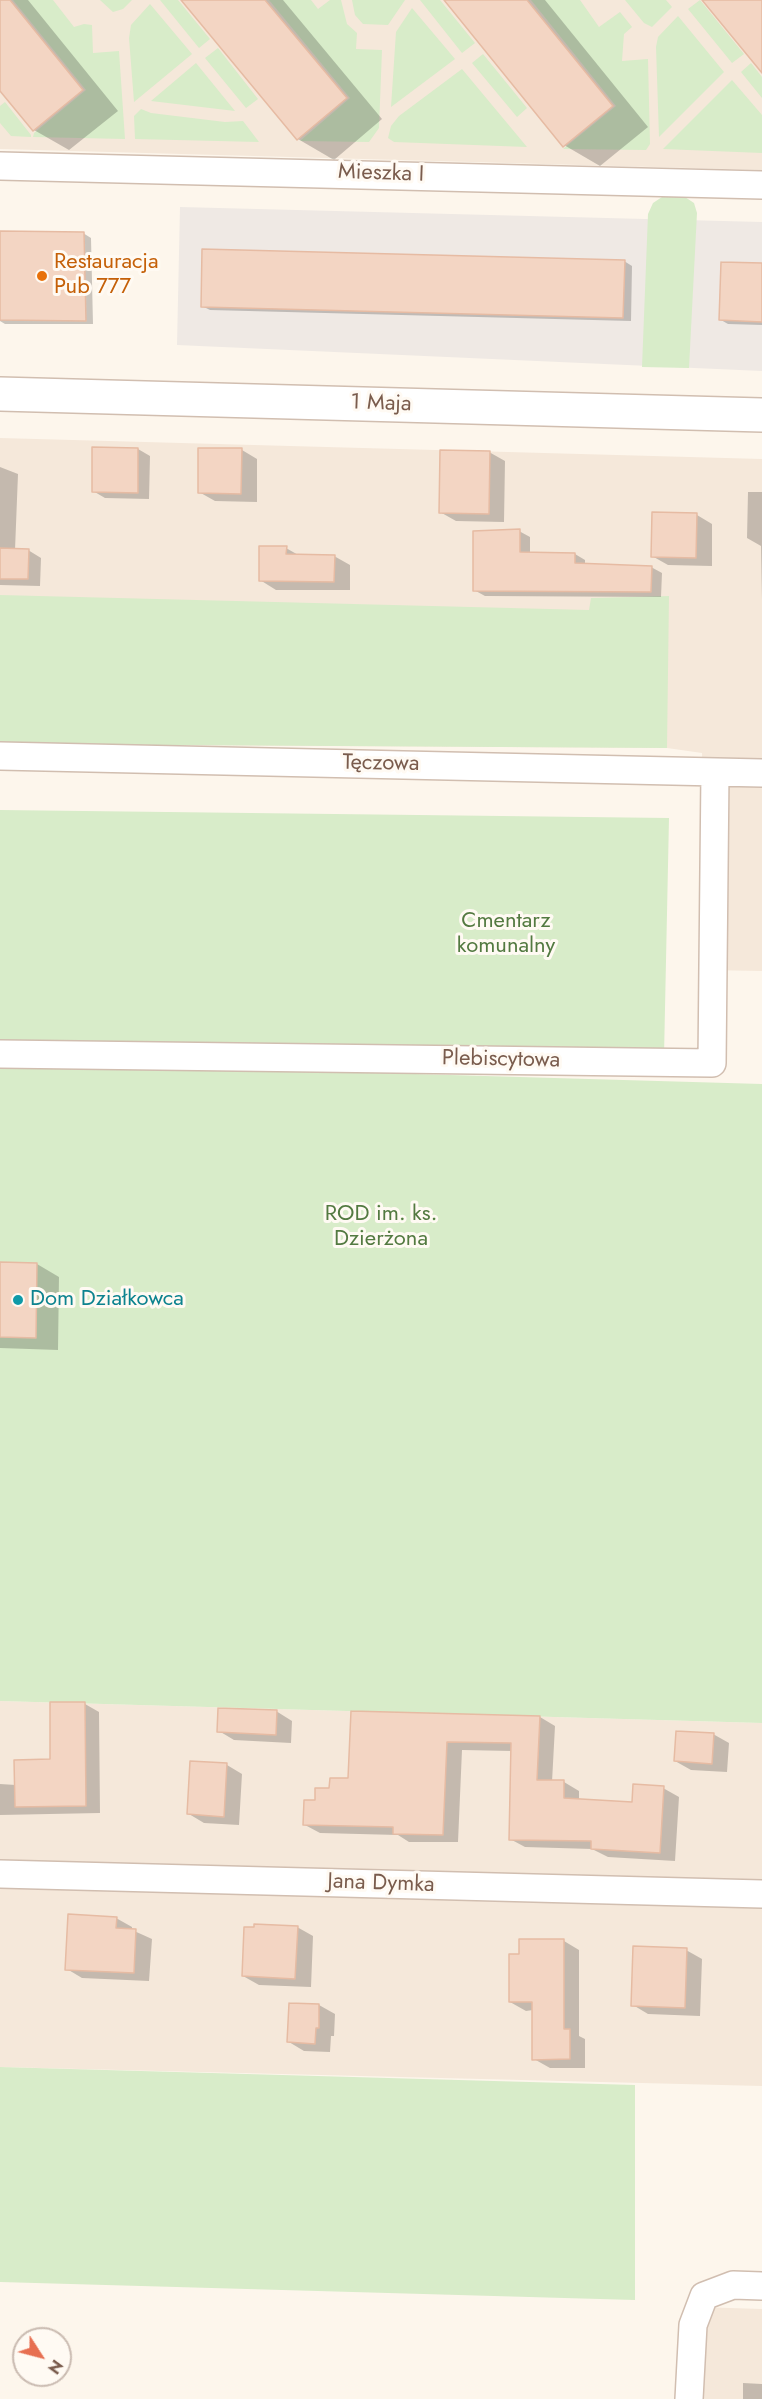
<!DOCTYPE html>
<html>
<head>
<meta charset="utf-8">
<style>
  body { margin:0 }
  #map { position:relative; width:762px; height:2399px; overflow:hidden; background:#fdf6ec; font-family:Jost,sans-serif }
  canvas { display:block }
  .north { position:absolute; left:12px; top:2327px; width:60px; height:60px; box-sizing:border-box; background:#fffaf3; border:2px solid #cabbb1; border-radius:50%; rotate:126deg; font-size:16px; font-weight:700; line-height:24px; text-align:center; color:#7a5c4d }
  .north::after { content:''; display:block; margin:auto; width:21px; height:27px; background:#e76f51; clip-path:polygon(50% 0,100% 100%,50% 72%,0 100%) }
</style>
</head>
<body>
<div id="map">
<canvas width="762" height="2399"></canvas>
<div class="north">N</div>
</div>
<script>
const context = document.querySelector('canvas').getContext('2d');
context.lineJoin = 'round';
function paint(path, color) { context.fillStyle = color; context.fill(path, 'evenodd'); }
const shape = rows => new Path2D(rows.map(r => 'M' + r).join(''));
function stroke(path, color, width, dash) { context.strokeStyle = color; context.lineWidth = width; context.lineCap = dash ? 'butt' : 'round'; context.setLineDash(dash || []); context.stroke(path); }
function write(font, color, halo, rows, align = 'center') {
  context.font = font + ' Jost,sans-serif'; context.lineWidth = 6; context.setLineDash([]); context.textBaseline = 'middle'; context.strokeStyle = halo; context.fillStyle = color; for (const [text, x, y, turn = 0] of rows) {
    context.save(); context.translate(x, y); context.rotate((+turn || 0) * Math.PI / 180); context.textAlign = isNaN(turn) ? turn : align; if (halo) context.strokeText(text, 0, 0); context.fillText(text, 0, 0); context.restore();
  }
}
paint(shape([
  [0,0,762,0,762,170,0,149],
  [0,438,762,459,762,971,706,970,702,753,667,748,0,744],
  [0,1701,762,1723,762,2086,0,2067],
  [698,2307,762,2309,762,2399,695,2399]
]), '#f5e8da');
paint(shape([
  [180,207,762,222,762,371,177,345]
]), '#efe9e4');
paint(shape([
  [13,0,53,0,74,27,84,24,92,25,93,53,119,51,125,139,33,137,34,133,86,90],
  [100,0,132,0,123,9,113,12],
  [160,0,178,0,210,39,199,48],
  [269,0,311,0,318,9,330,0,341,0,347,24,357,33,356,49,382,50,379,128,369,142,300,141,350,98],
  [352,0,405,0,388,25,363,24,355,15],
  [420,0,440,0,475,43,462,53],
  [531,0,580,0,599,27,620,12,632,27,624,34,622,61,648,59,650,144,646,150,563,149,616,106],
  [625,0,666,0,672,7,652,27,644,23],
  [700,0,744,54,732,63,688,9],
  [150,4,192,54,134,102,129,38,131,25],
  [412,8,455,59,391,107,396,32],
  [678,16,724,72,659,137,656,47,658,37],
  [218,48,258,99,246,108,205,58],
  [483,54,527,108,517,117,472,63],
  [196,63,235,111,151,101],
  [751,63,762,77,762,98,741,72],
  [462,69,527,147,394,142,388,138,391,126,399,116],
  [732,80,762,115,762,153,663,149],
  [5,102,31,135,31,137,11,136,0,123,0,106],
  [141,109,151,113,225,122,243,121,259,142,135,139,134,116],
  [662,197,685,197,694,203,697,213,689,368,642,367,648,214,653,203],
  [0,595,589,610,591,598,669,596,667,748,0,744],
  [0,810,669,818,664,1056,0,1042],
  [0,1062,762,1084,762,1723,0,1701],
  [0,2067,635,2085,635,2300,0,2282]
]), '#d8ecc9');
paint(shape([
  [0,0,28,0,118,111,69,150,34,130,0,88],
  [183,0,283,0,382,119,334,160,298,139],
  [446,0,545,0,648,127,600,166,564,145],
  [0,232,83,233,91,238,93,324,5,324,0,321],
  [624,261,632,266,631,321,210,310,202,306],
  [762,265,762,325,728,324,721,320],
  [138,449,150,456,149,499,105,498,93,491],
  [242,450,257,459,257,502,215,501,199,492],
  [489,452,505,461,504,522,456,521,440,512],
  [0,467,18,474,15,550,28,550,41,558,40,586,0,585],
  [748,492,762,492,762,600,761,546,747,538],
  [697,515,712,524,712,566,668,565,652,556],
  [519,531,530,537,530,554,575,554,585,560,585,564,651,567,662,573,661,597,485,596,474,590],
  [286,548,300,556,334,556,350,565,350,590,276,590,260,580],
  [0,1264,37,1264,59,1277,58,1350,0,1348],
  [85,1704,99,1712,100,1813,0,1815,0,1784,16,1785,52,1760],
  [276,1711,292,1721,291,1743,234,1740,219,1731],
  [352,1712,540,1717,555,1726,552,1782,564,1782,579,1791,579,1801,634,1804,663,1788,679,1797,675,1861,608,1857,592,1849,525,1847,510,1839,512,1751,462,1750,458,1842,409,1842,398,1835,320,1833,305,1825,316,1802,350,1780],
  [713,1734,729,1743,727,1772,691,1770,675,1761],
  [227,1765,242,1774,239,1825,204,1823,189,1814],
  [116,1918,132,1927,132,1930,152,1939,149,1981,82,1978,67,1969],
  [297,1927,313,1936,311,1987,259,1985,243,1976],
  [564,1941,579,1950,579,2036,585,2039,585,2068,550,2068,534,2059,533,2010,526,2011,510,2002],
  [686,1950,702,1959,700,2016,648,2014,633,2005],
  [290,2005,319,2005,335,2014,334,2036,331,2036,330,2052,304,2051,289,2042],
  [743,2383,762,2384,762,2399,743,2399]
]), '#0003');
const building = shape([
  [0,0,10,0,83,90,33,131,0,91,0,0],
  [181,0,265,0,347,98,297,140,181,0],
  [444,0,527,0,613,106,563,147,444,0],
  [702,0,762,0,762,73,702,0],
  [0,231,84,232,86,321,0,320,0,231],
  [202,249,625,260,623,318,201,307,202,249],
  [721,262,762,263,762,322,719,320,721,262],
  [92,447,138,448,138,493,92,492,92,447],
  [198,448,242,448,241,494,198,493,198,448],
  [440,450,490,451,489,514,439,513,440,450],
  [652,512,697,513,696,558,651,557,652,512],
  [520,529,520,552,575,553,575,563,652,566,651,592,473,591,473,531,520,529],
  [259,546,287,546,286,554,335,555,334,582,259,581,259,546],
  [0,548,29,549,28,579,0,579,0,548],
  [0,1262,37,1263,36,1338,0,1337,0,1262],
  [50,1702,85,1702,86,1806,15,1807,14,1760,50,1759,50,1702],
  [218,1708,277,1710,276,1735,217,1732,218,1708],
  [351,1711,540,1716,537,1780,564,1780,564,1798,632,1802,633,1784,664,1786,660,1853,591,1849,591,1841,509,1840,511,1743,447,1742,443,1835,393,1834,393,1827,303,1825,304,1800,315,1800,315,1788,329,1788,330,1778,348,1778,351,1711],
  [676,1731,714,1733,712,1764,674,1761,676,1731],
  [190,1761,227,1763,224,1817,187,1814,190,1761],
  [68,1914,117,1917,116,1928,136,1929,134,1973,65,1970,68,1914],
  [254,1924,298,1926,295,1979,242,1976,244,1927,254,1927,254,1924],
  [519,1939,564,1939,564,2029,570,2029,570,2059,532,2060,532,2002,509,2002,509,1954,519,1954,519,1939],
  [633,1946,687,1948,685,2008,631,2006,633,1946],
  [289,2003,319,2004,319,2028,316,2028,315,2044,287,2042,289,2003]
]);
paint(building, '#f3d5c3');
stroke(building, '#e6bba3', 1.5);
const minor = shape([
  [0,166,762,185],
  [0,756,762,773],
  [0,1054,712,1063,715,772],
  [0,1874,762,1894],
  [689,2399,693,2325,704,2296,733,2285,762,2286]
]);
const tertiary = shape([
  [0,394,762,415]
]);
stroke(minor, '#d1beb0', 30);
stroke(tertiary, '#d1beb0', 36);
stroke(minor, '#fff', 27);
stroke(tertiary, '#fff', 33);
for (const [x, y, r, color] of [
  [42,276,6,"#e8710a"],
  [18,1300,6,"#0f9aa8"]
]) { const dot = new Path2D(); dot.arc(x, y, r, 0, 2 * Math.PI); context.fillStyle = color; context.fill(dot); stroke(dot, '#fffaf3', 2); }
write('22px', '#7a5c4d', '#fffaf3', [
  ["Mieszka I",381,174,2],
  ["1 Maja",381,404,2],
  ["Tęczowa",381,764,1],
  ["Plebiscytowa",501,1060,1],
  ["Jana Dymka",381,1884,2]
]);
write('22px', '#c56008', '#fffaf3', [
  ["Restauracja",54,263],
  ["Pub 777",54,288]
], 'left');
write('22px', '#537a41', '#fffaf3', [
  ["Cmentarz",506,922],
  ["komunalny",506,947],
  ["ROD im. ks.",381,1215],
  ["Dzierżona",381,1240]
]);
write('22px', '#0d838f', '#fffaf3', [
  ["Dom Działkowca",30,1300]
], 'left');
</script>
</body>
</html>
